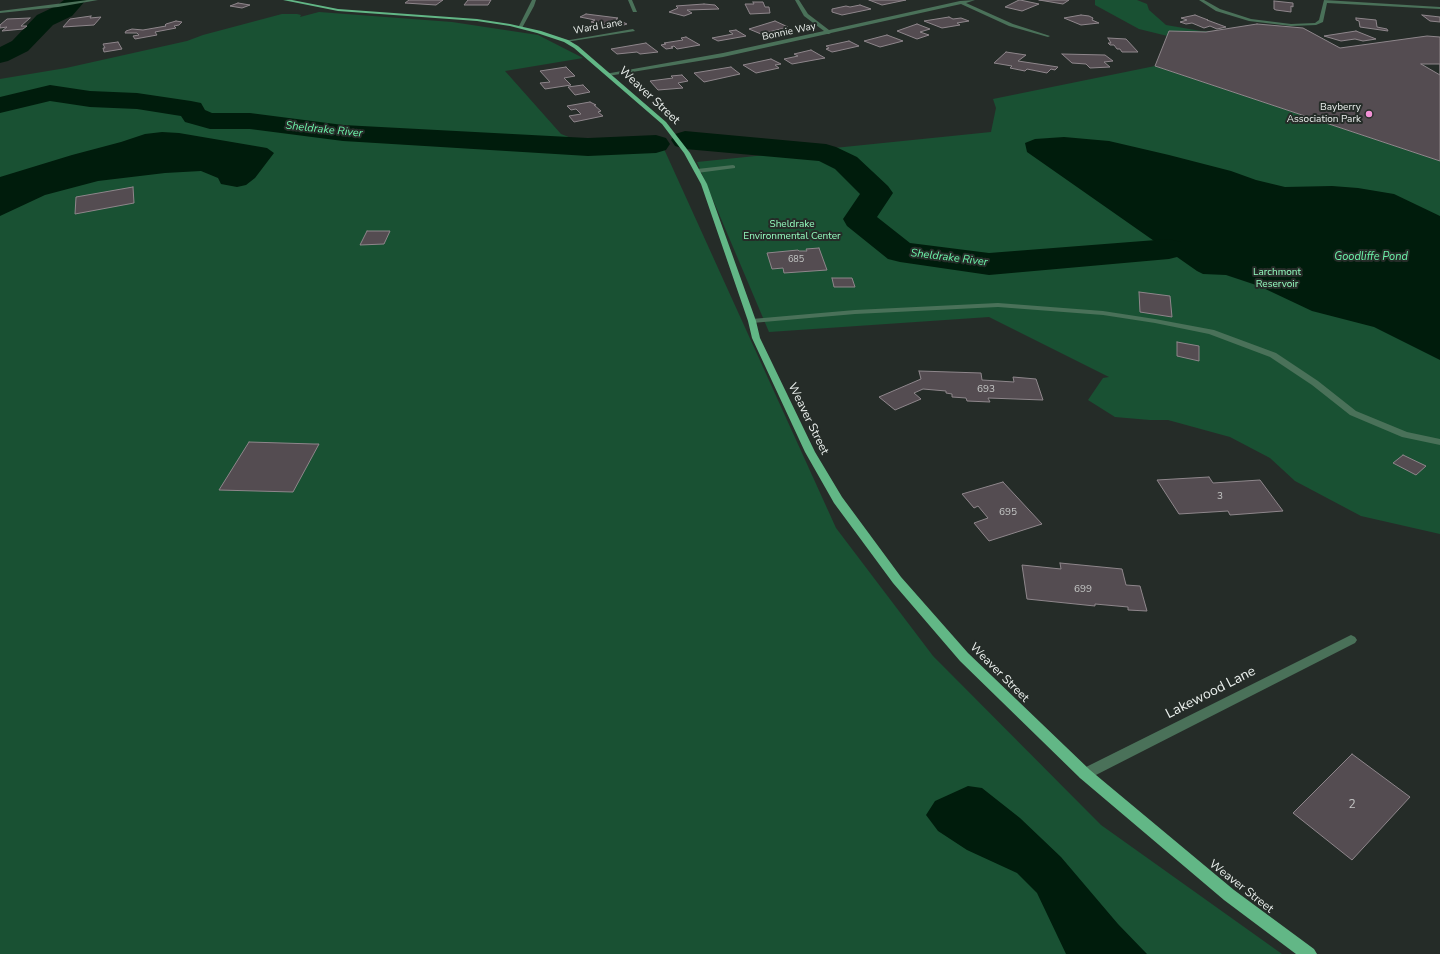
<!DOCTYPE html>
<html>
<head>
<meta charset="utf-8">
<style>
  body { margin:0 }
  canvas { display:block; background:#252c28 }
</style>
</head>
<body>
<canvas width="1440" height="954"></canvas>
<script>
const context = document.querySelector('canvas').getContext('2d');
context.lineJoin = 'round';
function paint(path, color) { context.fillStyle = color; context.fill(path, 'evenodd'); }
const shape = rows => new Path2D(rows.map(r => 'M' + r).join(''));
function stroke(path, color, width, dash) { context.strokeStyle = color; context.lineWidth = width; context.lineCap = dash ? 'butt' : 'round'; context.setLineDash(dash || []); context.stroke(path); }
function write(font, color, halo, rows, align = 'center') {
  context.font = font + ' "Nunito Sans",sans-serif'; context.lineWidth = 4; context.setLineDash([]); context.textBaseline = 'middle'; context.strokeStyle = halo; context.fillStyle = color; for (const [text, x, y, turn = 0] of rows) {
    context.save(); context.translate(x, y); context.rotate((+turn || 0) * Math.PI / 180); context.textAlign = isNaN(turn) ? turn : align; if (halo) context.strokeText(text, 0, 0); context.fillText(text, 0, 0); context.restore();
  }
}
paint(shape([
  [1095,0,1137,0,1147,4,1149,10,1166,25,1201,31,1226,32,1196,43,1139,29,1095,5],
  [319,12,452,22,538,35,583,58,505,71,561,134,584,143,659,138,836,528,933,656,1101,825,1282,954,0,954,0,79,66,68,187,41,203,35,282,14,297,14,301,15,300,17],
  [1155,66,1440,161,1440,534,1361,516,1295,481,1270,458,1230,437,1168,420,1150,420,1115,417,1088,400,1103,378,1109,377,989,317,769,332,697,162,991,132,996,108,993,99]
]), '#195133');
paint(shape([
  [162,132,179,133,267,148,274,153,255,178,246,185,237,187,221,184,218,178,201,171,165,173,98,181,45,195,0,216,0,177,72,155,121,142,145,134],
  [1064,137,1109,141,1169,155,1231,171,1256,180,1285,187,1332,186,1358,188,1394,194,1440,216,1440,360,1374,327,1312,311,1259,286,1226,275,1203,274,1197,271,1027,152,1025,143,1035,139],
  [968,786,982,788,1020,818,1061,857,1118,924,1147,954,1066,954,1037,893,1017,873,967,850,938,831,926,815,935,801]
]), '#001c0c');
paint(shape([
  [64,0,86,0,72,16,53,25,28,51,8,61,0,63,0,47,12,41,37,15,56,6,64,0],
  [50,85,90,91,137,93,191,101,201,103,205,110,212,113,250,113,343,125,588,138,656,135,666,138,670,144,666,150,656,153,588,156,343,141,250,129,210,129,185,122,181,116,137,109,90,107,50,101,0,113,0,97,50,85],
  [685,131,826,144,836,147,857,157,888,186,893,193,877,217,910,243,989,253,1169,239,1181,242,1186,249,1181,256,1169,259,989,275,900,262,888,259,847,226,843,219,860,194,835,169,819,161,685,149,675,146,671,140,675,134,685,131]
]), '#001c0c');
const building = shape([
  [409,0,443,0,436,5,405,3,409,0],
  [468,0,491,0,488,5,464,5,468,0],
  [869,0,906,0,882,5,869,0],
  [1019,0,1020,0,1039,4,1022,11,1005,7,1019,0],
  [1039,0,1069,0,1063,4,1039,0],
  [1274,1,1293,3,1293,7,1291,6,1291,12,1276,10,1274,9,1274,1],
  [753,2,763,2,765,7,769,7,770,13,750,14,745,4,754,4,753,2],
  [238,3,250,5,242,8,230,6,238,3],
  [704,4,715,5,719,9,687,10,692,13,684,16,669,12,678,8,676,6,704,4],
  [860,5,871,9,842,15,832,12,832,9,846,6,850,7,860,5],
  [586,14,618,18,616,19,627,24,617,27,610,24,607,25,591,22,595,20,580,17,586,14],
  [1081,15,1089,16,1093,18,1092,20,1099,23,1081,25,1064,18,1081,15],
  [1195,15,1208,20,1207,20,1226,27,1217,29,1210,26,1204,28,1192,23,1186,24,1180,22,1187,20,1181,18,1195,15],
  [1422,15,1440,17,1440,22,1430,21,1422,15],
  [91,16,90,18,101,17,94,25,63,27,70,19,91,16],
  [949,17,953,19,961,18,969,21,957,23,960,25,942,28,924,21,949,17],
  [30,18,21,26,27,26,23,29,2,31,7,27,0,28,0,25,7,19,30,18],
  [1356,18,1376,20,1377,27,1387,29,1388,31,1360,27,1359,21,1356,20,1356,18],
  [176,21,182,22,179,25,174,26,176,28,155,32,157,35,135,39,133,36,139,35,137,33,125,33,126,31,132,29,143,30,166,26,165,25,166,24,176,21],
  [775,21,788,27,761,34,749,29,775,21],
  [917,24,930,29,920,32,929,35,917,39,897,31,917,24],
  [1257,24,1303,28,1340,48,1427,36,1440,37,1440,161,1155,66,1169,31,1206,32,1257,24],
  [736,30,746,36,718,41,712,38,733,34,729,31,736,30],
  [1356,31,1376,39,1363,41,1355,39,1341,41,1324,36,1356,31],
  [887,35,903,41,880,47,864,41,887,35],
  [686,37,700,45,677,49,674,46,671,47,673,48,666,49,661,45,666,44,664,43,683,40,681,38,686,37],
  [1108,38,1126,39,1138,52,1122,52,1120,49,1117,49,1114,45,1110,45,1108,43,1111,43,1108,38],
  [849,41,859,46,837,51,832,52,826,49,829,48,826,46,849,41],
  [118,42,122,49,104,52,103,48,105,48,103,44,118,42],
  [646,43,658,52,640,54,637,52,617,54,611,49,646,43],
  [811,50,825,58,792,64,784,59,798,56,794,54,811,50],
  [1006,52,1026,55,1018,61,1058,67,1055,70,1051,69,1047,73,1027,69,1025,71,1010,68,1012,66,994,63,1006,52],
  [1062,54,1105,55,1113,61,1104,62,1110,67,1090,68,1086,64,1072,63,1062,54],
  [771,59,781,64,775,65,779,68,756,73,743,65,771,59],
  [1421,64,1440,64,1440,75,1421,64],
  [566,67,575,76,564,78,571,85,545,89,540,83,550,82,540,71,566,67],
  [731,67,740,74,704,82,694,73,731,67],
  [682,75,688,81,678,83,683,88,658,90,650,81,673,78,671,76,682,75],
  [583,85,590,92,575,95,568,87,583,85],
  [590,102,596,105,594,105,601,111,598,112,603,116,574,122,569,116,581,114,576,109,571,110,567,106,590,102],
  [133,187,134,203,75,214,76,197,133,187],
  [367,231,390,231,384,244,360,245,367,231],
  [819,248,827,270,784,273,783,268,772,269,767,253,798,250,799,251,807,251,806,249,819,248],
  [832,278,852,278,855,287,834,287,832,278],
  [1139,292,1170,296,1172,317,1140,312,1139,292],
  [1177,342,1199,346,1199,361,1177,356,1177,342],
  [919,371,981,373,982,380,1014,382,1013,377,1036,379,1043,400,988,398,990,402,967,401,966,398,952,397,952,394,946,393,946,391,923,389,914,393,921,399,895,410,879,397,921,379,919,371],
  [249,442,314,444,319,444,293,492,219,490,249,442],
  [1403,455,1426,466,1416,475,1393,463,1403,455],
  [1209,477,1213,483,1260,480,1283,511,1230,515,1228,511,1179,514,1157,480,1209,477],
  [1003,482,1042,524,989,541,974,523,988,518,978,506,974,508,962,494,1003,482],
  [1060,563,1122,569,1126,585,1140,586,1147,611,1128,610,1128,607,1095,604,1095,606,1027,599,1022,565,1061,569,1060,563],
  [1352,754,1410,797,1352,860,1293,813,1352,754]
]);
paint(building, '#544c51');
stroke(building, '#8e868b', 1);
paint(shape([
  [88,0,98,0,58,7,0,13,0,11,88,0],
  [532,0,536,0,534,6,522,28,518,28,532,0],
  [628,0,632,0,637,12,633,12,628,0],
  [795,0,799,0,808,14,829,30,960,1,975,0,966,3,1013,24,1050,36,1048,37,1009,26,961,4,831,33,829,34,827,34,723,57,608,76,605,74,723,53,824,31,804,16,795,0],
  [1199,0,1204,0,1220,9,1251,19,1291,24,1315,23,1319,20,1324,0,1440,7,1440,9,1327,3,1323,22,1316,25,1291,26,1249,21,1216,11,1199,0],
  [633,29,635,31,566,42,564,41,633,29],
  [733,165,735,166,735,168,697,173,694,171,697,169,733,165],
  [998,303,1103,311,1155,319,1214,330,1276,353,1318,381,1356,411,1407,432,1440,439,1440,445,1402,437,1350,415,1312,385,1270,357,1209,334,1155,323,1103,315,998,307,855,314,752,323,748,321,752,319,855,310,998,303],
  [1351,635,1355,637,1357,640,1355,643,1090,778,1085,780,1080,778,1078,774,1080,770,1351,635]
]), '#4a7159');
paint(shape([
  [283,0,292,0,338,9,477,19,510,24,541,31,568,40,578,46,666,122,690,153,707,184,756,321,760,338,815,452,842,497,901,577,968,653,1090,770,1234,890,1314,949,1317,954,1296,954,1224,900,1080,778,960,661,893,583,834,503,805,452,752,338,748,321,701,184,684,153,662,124,574,48,564,42,537,33,510,26,477,21,338,11,283,0]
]), '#62b786');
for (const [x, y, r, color] of [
  [1369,114,4,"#f391d6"]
]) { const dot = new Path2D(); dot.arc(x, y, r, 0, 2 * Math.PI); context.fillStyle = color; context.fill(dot); stroke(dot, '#252c28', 1.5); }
write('9px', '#c4c6c5', null, [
  ["685",796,260]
]);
write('10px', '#eaefec', '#252c28', [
  ["Ward Lane",598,27,-10],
  ["Bonnie Way",789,32,-12]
]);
write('10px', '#eaefec', '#252c28', [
  ["Bayberry",1361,108],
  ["Association Park",1361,120]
], 'right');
write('10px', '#96fdc0', '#252c28', [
  ["Sheldrake",792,225],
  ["Environmental Center",792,237],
  ["Larchmont",1277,273],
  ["Reservoir",1277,285]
]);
write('10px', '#c4c6c5', null, [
  ["693",986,390],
  ["3",1220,497],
  ["695",1008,513],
  ["699",1083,590]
]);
write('italic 11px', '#6df5ab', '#252c28', [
  ["Sheldrake River",324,130,6],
  ["Goodliffe Pond",1371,257],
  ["Sheldrake River",949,258,7]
]);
write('12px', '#eaefec', '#252c28', [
  ["Weaver Street",649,96,43],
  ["Weaver Street",808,419,64],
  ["Weaver Street",999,673,45],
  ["Weaver Street",1241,887,38]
]);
write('12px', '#c4c6c5', null, [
  ["2",1352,805]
]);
write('14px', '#eaefec', '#252c28', [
  ["Lakewood Lane",1211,693,-27]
]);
</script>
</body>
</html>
